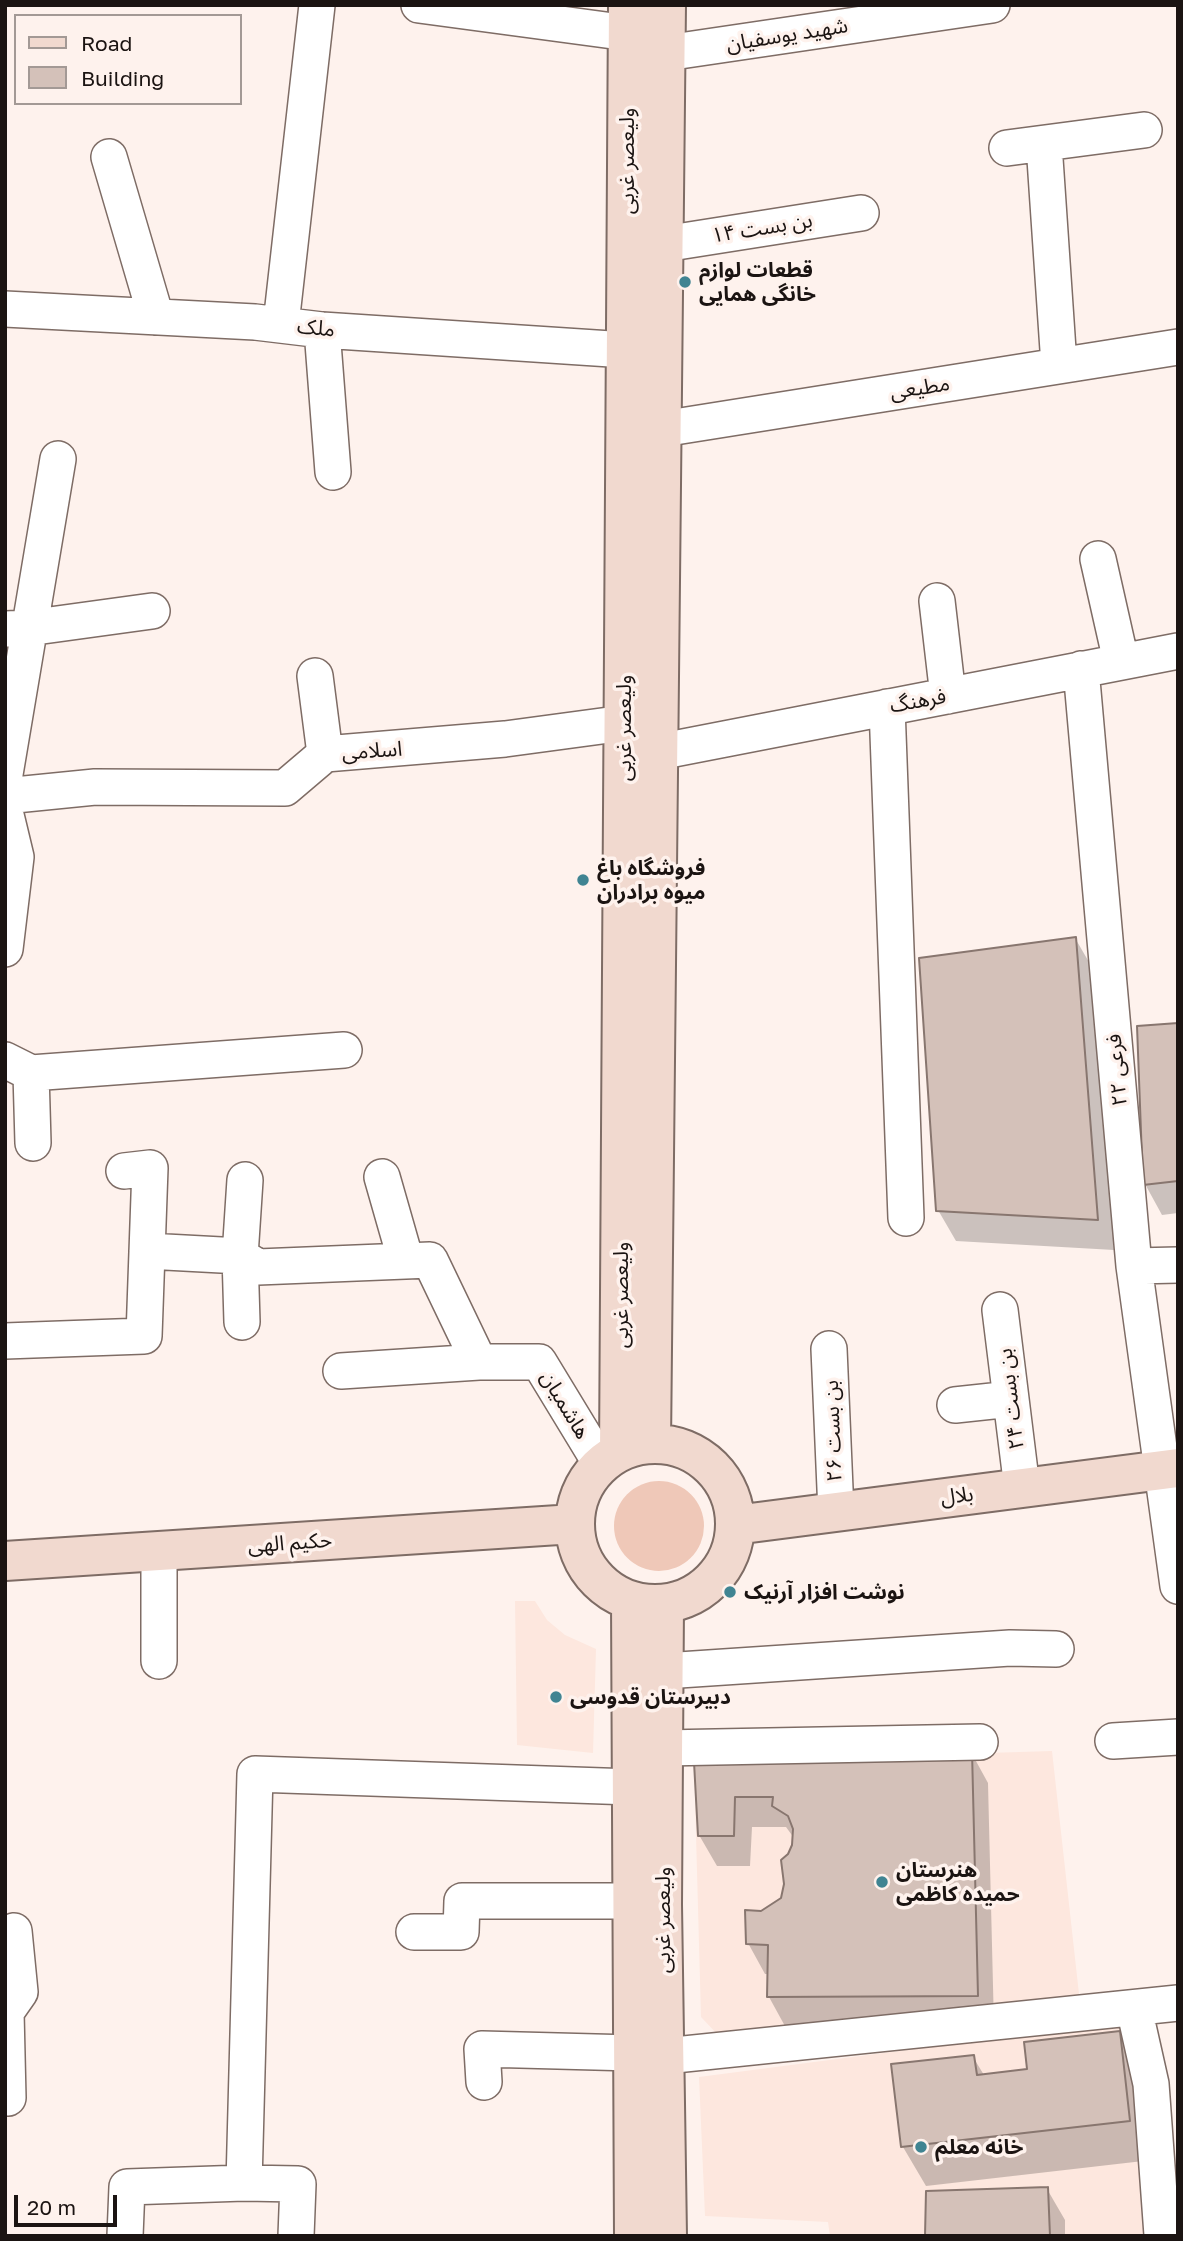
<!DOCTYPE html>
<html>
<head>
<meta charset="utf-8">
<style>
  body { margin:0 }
  #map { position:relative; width:1183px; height:2241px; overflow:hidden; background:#fef2ed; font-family:"Golos Text",sans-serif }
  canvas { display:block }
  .frame { position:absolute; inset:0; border:7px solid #1b1412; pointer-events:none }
  .legend { position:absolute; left:14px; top:14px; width:228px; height:91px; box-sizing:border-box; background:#fef2ed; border:2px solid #a39995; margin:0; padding:9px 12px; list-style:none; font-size:21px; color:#1b1412 }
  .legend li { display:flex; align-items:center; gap:14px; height:35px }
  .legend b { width:35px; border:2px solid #a39995 }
  .scale { position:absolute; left:14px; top:2195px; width:103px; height:32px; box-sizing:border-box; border:4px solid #1b1412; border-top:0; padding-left:9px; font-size:21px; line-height:24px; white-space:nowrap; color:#1b1412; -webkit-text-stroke:5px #fef2ed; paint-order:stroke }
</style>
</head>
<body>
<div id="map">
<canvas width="1183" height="2241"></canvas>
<div class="frame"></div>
<ul class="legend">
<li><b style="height:9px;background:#f1d9cf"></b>Road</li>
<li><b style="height:19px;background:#d4c1b9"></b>Building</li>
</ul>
<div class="scale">20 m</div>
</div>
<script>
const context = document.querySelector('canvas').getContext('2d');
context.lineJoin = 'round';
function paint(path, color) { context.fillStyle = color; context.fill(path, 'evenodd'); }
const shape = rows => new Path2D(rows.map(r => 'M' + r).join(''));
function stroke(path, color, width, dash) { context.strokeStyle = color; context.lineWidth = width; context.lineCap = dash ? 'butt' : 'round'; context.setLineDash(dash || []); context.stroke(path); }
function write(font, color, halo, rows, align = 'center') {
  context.font = font + ' "Golos Text","Noto Sans Arabic",sans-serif'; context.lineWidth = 7; context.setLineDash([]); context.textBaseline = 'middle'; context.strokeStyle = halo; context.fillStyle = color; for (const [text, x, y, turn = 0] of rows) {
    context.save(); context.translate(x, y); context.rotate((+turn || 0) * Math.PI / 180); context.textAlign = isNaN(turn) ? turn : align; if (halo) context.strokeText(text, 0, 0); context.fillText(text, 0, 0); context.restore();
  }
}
paint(shape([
  [515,1601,535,1601,547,1620,565,1635,596,1649,593,1753,517,1745],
  [1052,1751,1080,2003,719,2036,701,2017,694,1762],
  [1129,2021,1148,2236,830,2236,828,2222,705,2216,699,2077]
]), '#fde7de');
paint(shape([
  '614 1526a45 45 0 1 1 90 0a45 45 0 1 1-90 0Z'
]), '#efc8b8');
paint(shape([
  [1075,938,1093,969,1114,1250,956,1241,938,1210],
  [1178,1025,1178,1213,1162,1215,1145,1184],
  [971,1752,988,1783,994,2026,786,2028,769,1997,769,1974,765,1974,748,1943,761,1913,783,1899,794,1838,786,1827,752,1827,750,1866,717,1866,699,1835,696,1763],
  [1119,2033,1142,2073,1152,2160,926,2186,903,2147,893,2066,973,2057,984,2075,1029,2070],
  [1047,2189,1065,2220,1065,2236,896,2236,926,2234]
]), '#0003');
const building = shape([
  [1076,937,1098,1220,936,1211,919,958,1076,937],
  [1178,1023,1178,1181,1143,1185,1137,1026,1178,1023],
  [972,1751,978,1996,767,1997,768,1945,746,1944,745,1910,761,1911,781,1898,784,1884,781,1860,788,1854,792,1845,793,1829,788,1816,772,1806,773,1797,735,1797,734,1836,698,1836,694,1762,972,1751],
  [1120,2031,1130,2121,901,2147,891,2064,974,2055,977,2075,1027,2069,1024,2042,1120,2031],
  [1048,2187,1050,2236,925,2236,926,2191,1048,2187]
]);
paint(building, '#d4c1b9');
stroke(building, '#88766f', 2);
const minor = shape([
  [419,5,628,33],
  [666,53,992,5],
  [1044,144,1059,365],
  [1007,148,1144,130],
  [109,157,156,317],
  [664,244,861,213],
  [5,309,255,322,322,330,626,350],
  [281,324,317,5],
  [322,330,333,472],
  [662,429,1178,347],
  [1098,559,1121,661],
  [937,601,948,696],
  [6,629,28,628,152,611],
  [1081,669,1134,1266,1178,1586],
  [315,676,325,754],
  [887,707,906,1218],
  [658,752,1178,651],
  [5,774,58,459],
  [5,796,95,787,285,788,325,754,505,739,624,723],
  [5,811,16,857,5,949],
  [5,1060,31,1073,344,1050],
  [31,1073,33,1143],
  [382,1177,406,1261],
  [147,1251,240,1256,258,1267,430,1260,479,1362],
  [1134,1266,1178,1265],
  [1000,1310,1022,1488],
  [242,1322,240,1256,245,1180],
  [5,1341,144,1336,150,1168,124,1171],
  [829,1349,836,1512],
  [341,1371,479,1362,539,1362,601,1464],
  [955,1405,1011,1399],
  [159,1551,159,1661],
  [664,1671,1010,1648,1056,1649],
  [1113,1741,1178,1737],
  [663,1748,980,1742],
  [414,1932,461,1932,462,1901,632,1901],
  [1134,2008,1151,2084,1162,2235],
  [665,2056,1178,2003],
  [484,2082,482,2049,633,2053],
  [8,2098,6,2012,20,1992,14,1931],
  [244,2183,298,2184,296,2236],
  [125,2236,127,2187,244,2183,255,1774,632,1787]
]);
const secondary = shape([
  [651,1444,666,5],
  '575 1524a80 80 0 1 1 160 0a80 80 0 1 1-160 0Z',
  [619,1452,628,5],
  [735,1525,1178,1468],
  [5,1561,574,1524],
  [631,1601,634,2236],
  [664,1605,662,1904,667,2236]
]);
stroke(minor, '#7e6c65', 38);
stroke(secondary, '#7e6c65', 42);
stroke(minor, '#fff', 35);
stroke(secondary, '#f1d9cf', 38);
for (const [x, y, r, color] of [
  [685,282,7,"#408492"],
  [583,880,7,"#408492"],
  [730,1592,7,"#408492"],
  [556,1697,7,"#408492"],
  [882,1882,7,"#408492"],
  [921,2147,7,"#408492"]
]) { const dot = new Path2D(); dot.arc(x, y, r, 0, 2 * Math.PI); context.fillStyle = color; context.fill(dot); stroke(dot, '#fef2ed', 2.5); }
write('21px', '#1b1412', '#fef2ed', [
  ["شهید یوسفیان",787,35,-9],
  ["ولیعصر غربی",627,161,-90],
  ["بن بست ۱۴",762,228,-9],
  ["ملک",316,328,6],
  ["مطیعی",920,388,-9],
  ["فرهنگ",918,701,-10],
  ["ولیعصر غربی",624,728,-90],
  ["اسلامی",372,751,-4],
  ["فرعی ۲۲",1117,1070,-95],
  ["ولیعصر غربی",621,1295,-90],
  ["بن بست ۲۴",1011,1399,-97],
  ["هاشمیان",565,1405,59],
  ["بن بست ۲۶",833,1431,-92],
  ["بلال",957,1496,-7],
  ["حکیم الهی",290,1543,-4],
  ["ولیعصر غربی",663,1920,-90]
]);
write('bold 21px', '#1b1412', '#fef2ed', [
  ["قطعات لوازم",699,270],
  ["خانگی همایی",699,294],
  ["فروشگاه باغ",597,868],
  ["میوه برادران",597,892],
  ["نوشت افزار آرنیک",744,1592],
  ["دبیرستان قدوسی",570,1697],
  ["هنرستان",896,1870],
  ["حمیده کاظمی",896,1894],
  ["خانه معلم",935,2147]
], 'left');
</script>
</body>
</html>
